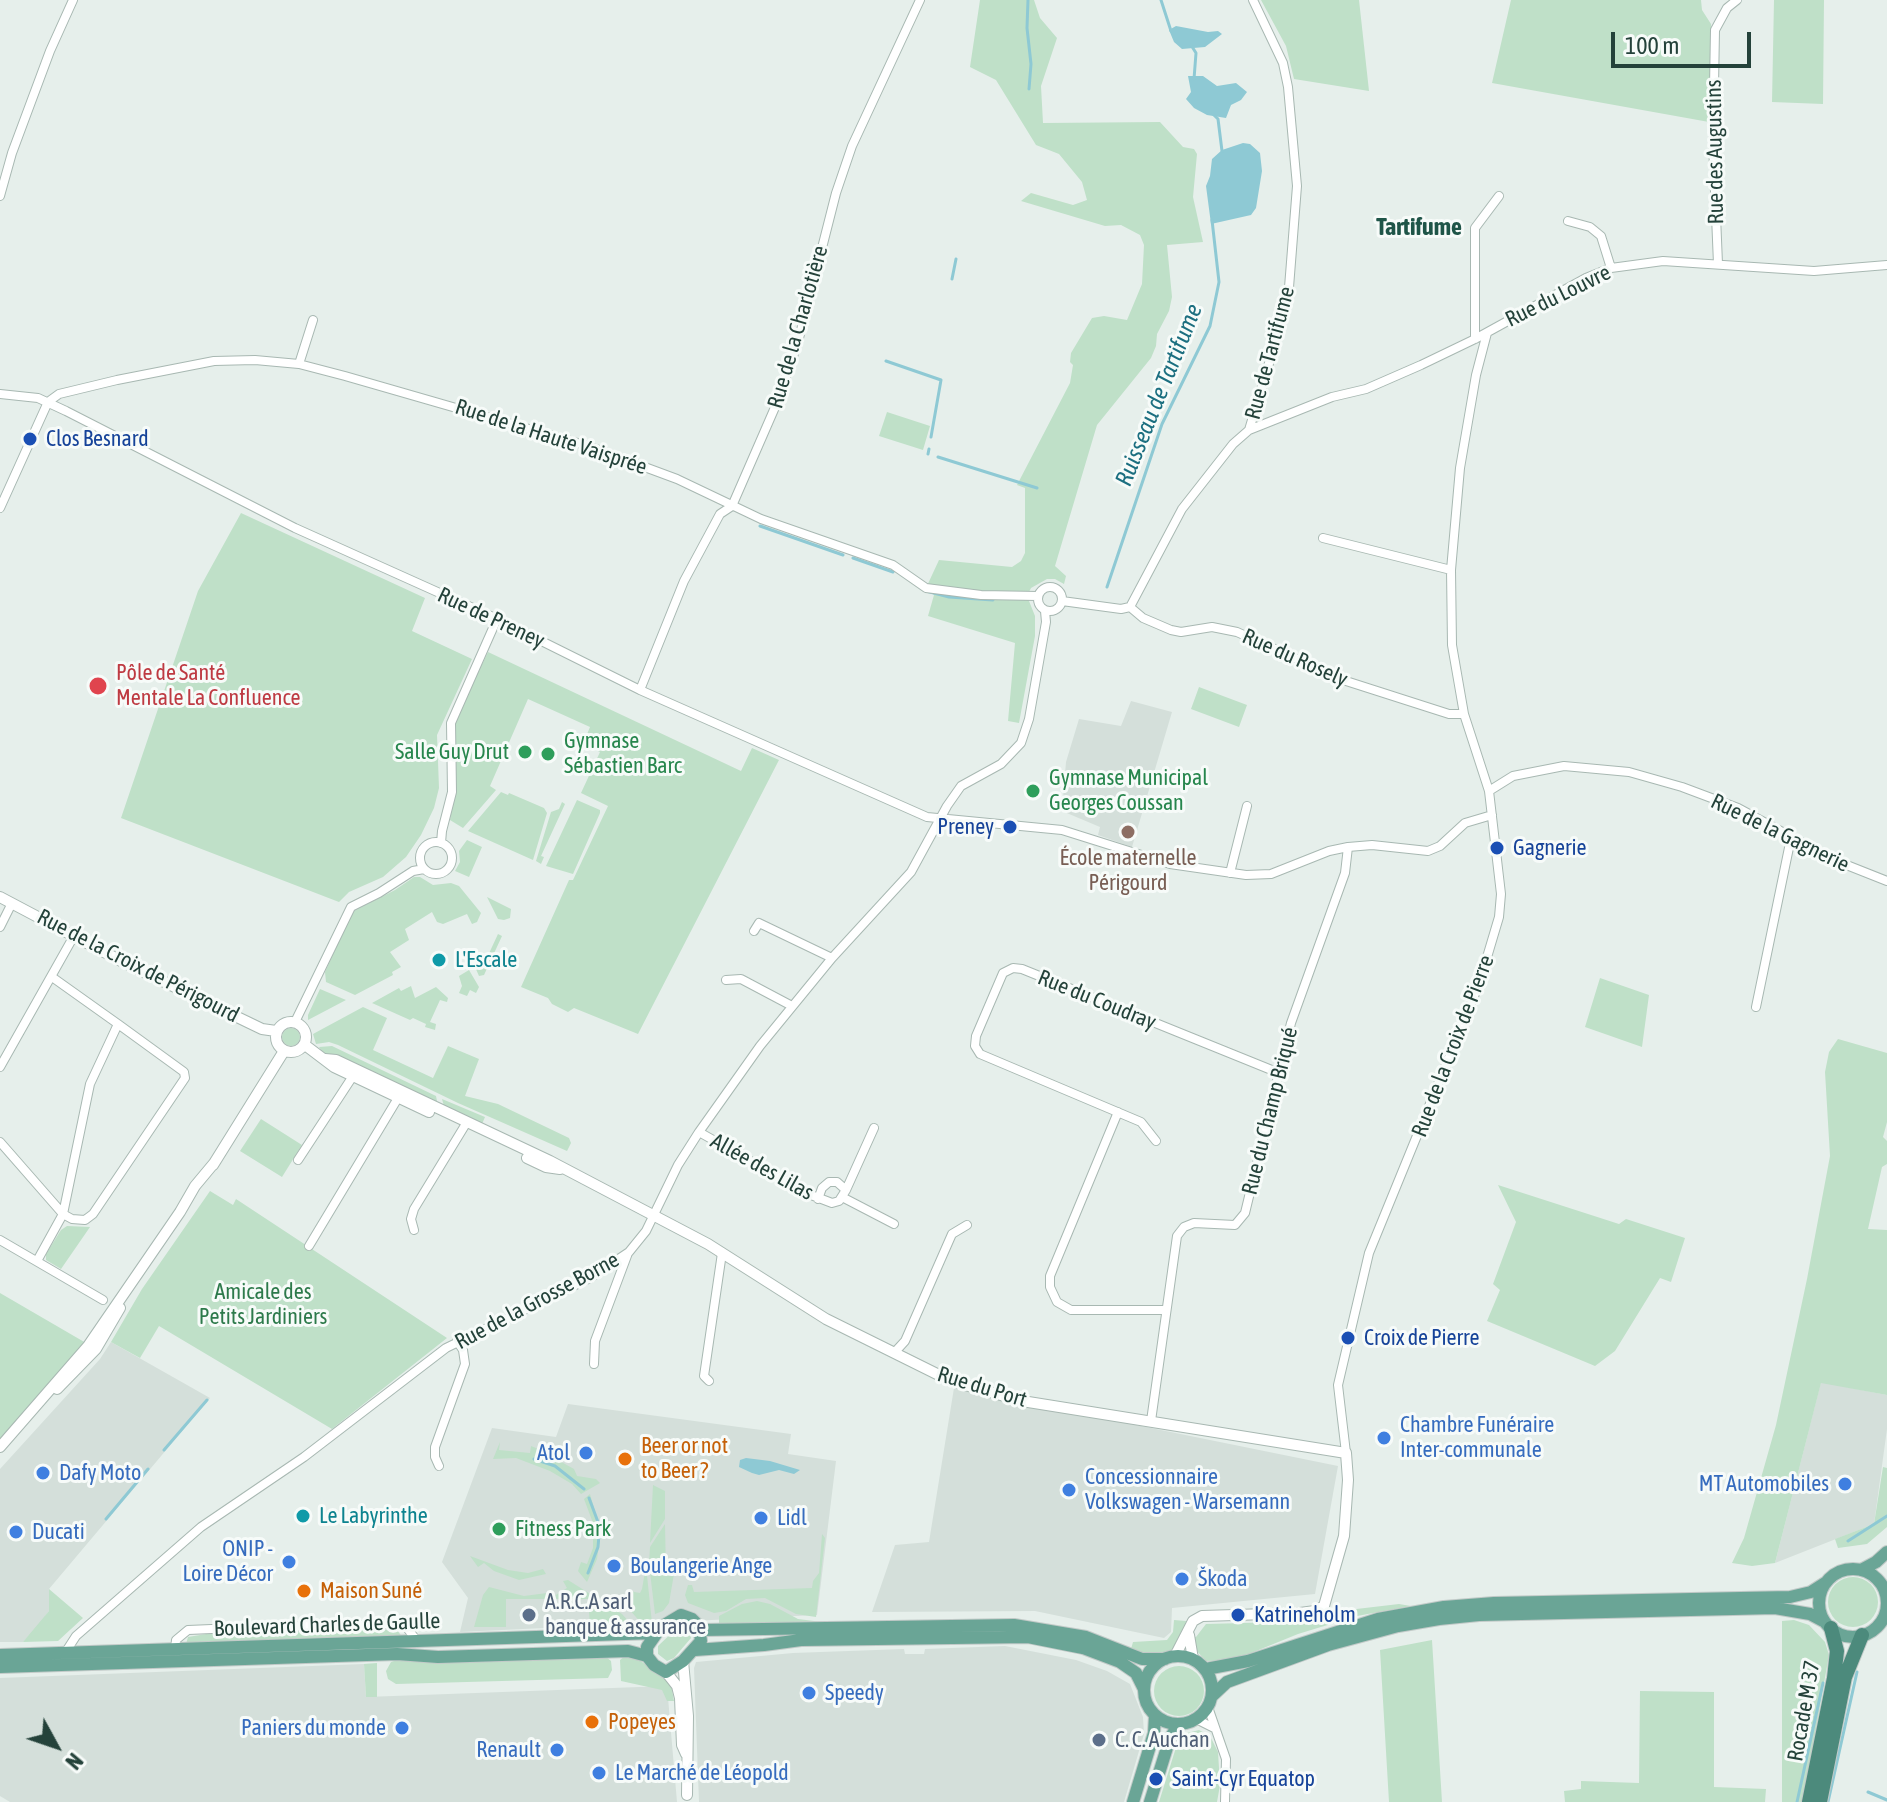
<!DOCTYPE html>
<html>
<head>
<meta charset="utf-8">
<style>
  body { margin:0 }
  #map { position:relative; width:1887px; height:1802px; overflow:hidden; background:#e6efeb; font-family:"Asap Condensed",sans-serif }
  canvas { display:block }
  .north { position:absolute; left:16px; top:1706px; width:80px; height:80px; -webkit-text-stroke:6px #f7fbf9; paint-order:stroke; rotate:130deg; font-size:22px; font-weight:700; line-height:32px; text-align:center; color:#24423a }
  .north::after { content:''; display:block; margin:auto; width:28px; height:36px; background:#24423a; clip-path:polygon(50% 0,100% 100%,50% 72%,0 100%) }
  .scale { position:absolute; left:1611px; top:32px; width:140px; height:36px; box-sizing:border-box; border:4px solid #24423a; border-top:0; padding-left:10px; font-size:24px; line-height:28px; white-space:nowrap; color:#24423a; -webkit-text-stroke:6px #f7fbf9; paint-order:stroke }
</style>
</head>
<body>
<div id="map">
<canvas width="1887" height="1802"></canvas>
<div class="north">N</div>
<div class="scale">100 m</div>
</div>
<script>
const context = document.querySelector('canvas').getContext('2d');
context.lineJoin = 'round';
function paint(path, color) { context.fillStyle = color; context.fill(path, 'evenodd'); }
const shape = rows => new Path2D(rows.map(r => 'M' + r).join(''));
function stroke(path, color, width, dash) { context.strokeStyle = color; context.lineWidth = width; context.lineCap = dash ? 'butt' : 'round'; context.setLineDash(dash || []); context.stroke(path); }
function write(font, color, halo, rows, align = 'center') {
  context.font = font + ' "Asap Condensed",sans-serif'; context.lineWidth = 6; context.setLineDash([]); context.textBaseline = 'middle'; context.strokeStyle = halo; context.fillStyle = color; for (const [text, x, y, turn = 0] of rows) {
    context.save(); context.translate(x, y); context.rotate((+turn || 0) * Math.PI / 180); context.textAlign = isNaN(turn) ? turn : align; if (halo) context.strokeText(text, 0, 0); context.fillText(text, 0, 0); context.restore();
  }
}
paint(shape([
  [1131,701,1172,712,1132,847,1098,835,1100,827,1062,811,1066,762,1079,719,1121,726],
  [111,1342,210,1398,49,1589,49,1611,38,1627,23,1642,0,1642,0,1469,100,1359],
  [1821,1382,1887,1395,1887,1429,1874,1524,1775,1563],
  [954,1388,1338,1466,1315,1594,1172,1608,1171,1632,1164,1638,1035,1611,872,1612,895,1545,929,1542],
  [568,1404,791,1434,788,1454,836,1461,817,1615,460,1632,468,1598,442,1562,492,1428,556,1437],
  [1005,1646,1076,1660,1107,1671,1130,1684,1143,1717,1144,1734,1124,1802,699,1802,694,1668,696,1662,793,1653,904,1649,905,1654,924,1654,925,1649],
  [364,1664,366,1697,667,1686,677,1802,10,1802,0,1796,0,1678]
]), '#d4dfda');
paint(shape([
  [980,0,1034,0,1040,18,1057,38,1041,86,1043,123,1160,122,1183,147,1194,149,1197,154,1193,197,1203,242,1167,245,1172,297,1169,311,1157,334,1156,346,1151,358,1097,425,1055,566,1066,576,1064,584,1055,579,1047,579,1031,588,1027,596,1035,616,1035,636,1019,723,1008,721,1015,643,928,616,934,595,926,588,939,560,1012,567,1021,561,1025,553,1025,488,1017,485,1070,383,1073,365,1070,362,1071,353,1092,318,1104,316,1127,320,1142,284,1144,245,1140,235,1121,225,1105,226,1021,201,1031,193,1073,205,1087,200,1082,182,1059,154,1036,145,996,80,970,67],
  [1261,0,1359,0,1369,91,1294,79,1286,46],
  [1511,0,1701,0,1702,10,1711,24,1709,122,1492,83],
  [1774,0,1824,0,1823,104,1772,102],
  [887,412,930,426,923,450,879,436],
  [241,513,425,598,412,631,472,659,437,735,439,788,434,808,421,835,406,857,383,877,349,892,339,902,121,818,198,591],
  [488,652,741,771,752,748,779,760,638,1034,574,1008,568,1012,552,1004,548,998,521,987,569,880,573,880,608,806,581,793,600,752,583,744,590,727,528,699,490,786,496,790,463,828,450,820,456,785,454,722],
  [1199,687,1247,705,1239,727,1191,709],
  [501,792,508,795,509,793,544,808,547,813,533,860,468,831],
  [577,800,600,810,600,813,573,874,546,866],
  [562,802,565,804,541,856,544,857,541,864,536,861,551,812,559,809],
  [467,840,482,847,469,877,455,871,460,862,459,851],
  [414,877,420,877,433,885,451,883,459,886,481,913,477,922,472,924,467,914,443,924,437,922,432,912,405,929,409,940,390,952,401,967,392,972,393,975,355,995,326,982,325,972,352,912,395,890],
  [487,897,511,909,510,918,504,920,498,919],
  [498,934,502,936,484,975,479,976,475,967,485,962],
  [469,970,479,987,476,993,470,990,467,996,459,993,462,986,459,976],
  [1600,978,1649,995,1642,1047,1585,1027],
  [411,986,415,998,436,987,448,998,447,1002,440,1000,430,1022,436,1024,435,1030,425,1027,426,1024,413,1018,410,1020,372,1003,399,988,401,991],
  [320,989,346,1000,308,1020,308,1015],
  [363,1007,387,1018,373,1050,433,1078,448,1046,479,1059,465,1096,498,1104,569,1138,571,1143,567,1151,458,1103,338,1045,329,1042,316,1044,313,1034],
  '282 1037a9 9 0 1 1 18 0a9 9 0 1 1-18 0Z',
  [1838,1039,1887,1053,1887,1122,1883,1137,1887,1141,1887,1164,1882,1167,1868,1229,1887,1230,1887,1395,1821,1383,1775,1563,1752,1566,1732,1563,1744,1538,1776,1425,1807,1279,1830,1156,1825,1072,1829,1052],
  [332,1046,436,1096,438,1106,323,1053,319,1047],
  [442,1099,485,1117,482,1124,444,1106],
  [261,1119,302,1145,282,1177,240,1151],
  [1498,1185,1619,1224,1626,1219,1685,1238,1671,1282,1660,1278,1615,1351,1595,1366,1487,1321,1500,1290,1493,1284,1516,1222],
  [210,1191,233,1205,236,1199,447,1338,332,1429,159,1326,140,1358,111,1342,142,1289],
  [67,1226,90,1227,61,1269,46,1260,46,1254,61,1230],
  [0,1293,86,1343,0,1440],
  [500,1442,499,1450,530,1453,531,1446,536,1448,574,1469,577,1476,596,1479,600,1483,581,1494,572,1484,550,1471,516,1458,493,1459],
  [1883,1467,1887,1468,1887,1527,1867,1544,1838,1548,1835,1539,1874,1524],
  [653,1485,665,1491,665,1519,650,1543],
  [590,1494,601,1533,597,1559,587,1582,578,1571,581,1562,587,1564,593,1548,593,1523,584,1499],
  [665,1524,666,1573,674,1574,669,1603,663,1611,655,1614,649,1564,650,1547],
  [822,1534,825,1538,816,1617,796,1614,765,1598,746,1599,726,1611,714,1613,688,1603,685,1595,688,1585,692,1585,694,1592,812,1588,813,1581,819,1573],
  [470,1556,508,1570,528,1573,543,1569,546,1574,519,1580,494,1571,484,1563,478,1567],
  [646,1566,652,1623,642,1624,629,1609,625,1600,629,1591,640,1593,642,1589],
  '1828 1602a25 25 0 1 1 50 0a25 25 0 1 1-50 0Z',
  [568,1580,622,1614,631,1624,590,1625,588,1599,506,1599,506,1627,474,1627,483,1595,489,1587,524,1596,547,1593,551,1598,567,1588,563,1581],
  [49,1589,83,1618,58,1641,23,1642,49,1611],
  [757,1601,770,1604,798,1619,822,1622,719,1627,719,1616,742,1604],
  [1399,1604,1411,1606,1357,1616,1298,1634,1234,1660,1206,1661,1195,1649,1193,1636,1196,1637,1206,1624,1319,1621,1331,1612],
  [1174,1620,1186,1621,1185,1629,1174,1649,1167,1654,1150,1655,1131,1649,1133,1642,1167,1640,1173,1632],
  [1794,1620,1809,1625,1825,1642,1829,1655,1803,1802,1782,1802,1782,1621],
  [679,1626,689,1632,691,1638,674,1658,667,1661,658,1654,658,1646],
  [329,1630,397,1630,403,1638,186,1644,188,1637,218,1632],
  [1432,1640,1442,1802,1389,1802,1380,1650],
  [605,1656,611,1661,612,1670,608,1678,396,1684,388,1679,386,1671,391,1662,400,1659,416,1662,501,1661],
  [625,1656,635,1657,666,1679,671,1684,674,1701,667,1701,662,1690,621,1681,620,1660],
  [377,1663,377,1697,366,1697,364,1664],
  '1154 1691a25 25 0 1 1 50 0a25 25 0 1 1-50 0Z',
  [1640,1691,1714,1692,1714,1787,1766,1789,1765,1802,1565,1802,1564,1791,1581,1789,1581,1781,1639,1783],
  [1199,1730,1210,1736,1218,1752,1220,1785,1217,1802,1159,1802,1178,1741,1187,1733]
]), '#bfe0c8');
paint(shape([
  [1176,26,1208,32,1218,31,1222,34,1205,47,1182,49,1174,42,1169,30],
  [1188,76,1203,76,1217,86,1236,83,1247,92,1241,100,1231,105,1226,118,1207,115,1194,108,1186,99,1191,92],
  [1243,143,1250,144,1260,153,1262,171,1256,208,1251,215,1211,224,1206,186,1210,176,1212,159,1222,150],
  [746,1458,770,1461,800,1470,794,1474,779,1470,759,1475,752,1473,739,1467,740,1460]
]), '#8ec9d4');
stroke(shape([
  [1028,0,1027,28,1031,64,1029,89],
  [1161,0,1171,31],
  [1191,45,1196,53,1194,79],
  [1213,114,1218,119,1222,151],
  [952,279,956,259],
  [886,361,941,380,931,437],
  [928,454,929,449],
  [938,457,1037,488],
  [760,526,843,555],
  [853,558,893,572],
  [1107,587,1162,424,1210,326,1219,282,1212,220],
  [926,591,949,597,993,600],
  [164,1450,207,1400],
  [534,1459,555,1466,584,1489],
  [106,1519,148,1469],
  [1848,1541,1887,1516],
  [588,1573,598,1547,599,1535,598,1522,589,1498],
  [1868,1792,1887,1800],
  [1797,1802,1823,1683],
  [1828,1802,1857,1672]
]), '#8ec9d4', 3);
const minor = shape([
  [0,196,12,153,50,51,73,0],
  [1568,221,1590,227,1601,236,1611,268],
  [1718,264,1713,143,1715,30,1727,8,1737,0],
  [1475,339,1475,228,1499,196],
  [299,364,313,320],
  [0,394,38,398,66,411,295,528,493,617,640,690,927,817,1062,830,1170,864,1246,875,1271,874,1329,851,1348,847,1372,845,1428,851,1440,846,1465,823,1492,815],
  [1249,430,1332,397,1366,389,1421,365,1475,339,1586,278,1611,268,1663,261,1814,271,1887,265],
  [0,508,48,402,59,394,117,380,214,361,255,360,299,364,345,376,588,446,677,479,761,519,893,565,926,588,981,595,1038,596],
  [1323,538,1451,570],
  '1038 599a12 12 0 1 1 24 0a12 12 0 1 1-24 0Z',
  [1062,601,1121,609,1130,607,1182,509,1233,444,1249,430,1288,300,1297,186,1288,87,1283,63,1253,0],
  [1130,607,1143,618,1171,630,1181,632,1212,627,1237,632,1346,681,1449,714,1464,714],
  [640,690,684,581,720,514,732,506,776,405,798,342,836,193,852,146,920,0],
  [1489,791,1513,776,1564,766,1629,772,1682,787,1738,808,1834,860,1887,881],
  '420 858a16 16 0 1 1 32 0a16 16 0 1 1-32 0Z',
  [441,843,442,831,452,792,451,723,497,619],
  [1230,873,1247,806],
  [0,927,12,903],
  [754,931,759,923,832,958],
  [726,980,741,979,792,1006],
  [1756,1007,1791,838],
  [295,1022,351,907,379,893,413,871,424,869],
  [0,1067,75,934],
  [1118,1112,1050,1276,1050,1287,1057,1302,1071,1310,1165,1310],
  [699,1132,811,1195,832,1203,839,1201,846,1190,874,1128],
  [1156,1141,1141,1122,980,1054,975,1046,976,1036,1003,973,1013,968,1022,969,1279,1073],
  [0,1142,63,1214,72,1219,85,1220,93,1214,185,1078,184,1072,118,1024],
  [298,1160,353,1076],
  [842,1197,894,1224],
  [818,1199,822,1188,829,1182,837,1182,846,1190],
  [414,1230,411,1219,414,1209,467,1122],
  [0,1240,103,1300],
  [309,1246,398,1098],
  [37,1261,63,1214,90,1084,118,1024,52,977],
  [894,1353,905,1341,952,1234,967,1225],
  [594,1364,595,1341,628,1253],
  [709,1381,704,1376,722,1253],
  [1151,1421,1177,1236,1184,1227,1194,1223,1235,1225,1245,1213,1291,1023,1345,873,1348,847],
  [1346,1453,1338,1385,1369,1253,1479,984,1499,917,1501,894,1489,791,1464,714,1452,645,1451,570,1460,468,1476,375,1487,333],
  [439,1466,435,1457,435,1447,465,1364,463,1350,457,1341],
  [1884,1590,1887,1593],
  [1877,1626,1887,1618],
  [175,1649,176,1640,188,1630,259,1627,404,1624,417,1641],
  [65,1653,76,1636,201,1527,304,1457,446,1348,590,1278,629,1252,646,1231,678,1165,699,1132,760,1046,832,958,911,872,947,806,961,786,1001,764,1021,743,1029,719,1046,622,1045,611],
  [1208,1707,1226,1759,1225,1802],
  [1196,1719,1214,1728]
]);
const tertiary = shape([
  [0,897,121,961,262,1029,276,1031],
  '276 1037a15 15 0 1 1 30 0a15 15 0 1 1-30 0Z',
  [305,1045,334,1067,429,1112],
  [325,1059,336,1060,550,1161,708,1244,826,1319,951,1381,1022,1401,1346,1453,1348,1480,1344,1536,1324,1606,1315,1611,1300,1613,1202,1616,1193,1621,1175,1656],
  [527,1158,546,1167,560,1169],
  [213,1165,284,1051],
  [57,1389,96,1349,120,1308],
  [0,1447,88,1346,180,1212,195,1186,215,1162],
  [1189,1635,1193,1659],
  [683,1661,688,1716,687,1795],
  [666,1672,677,1686,680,1698,682,1745,686,1754]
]);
const primary = shape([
  '1819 1603a34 34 0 1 1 68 0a34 34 0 1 1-68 0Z',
  [1861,1570,1876,1562,1887,1552],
  [681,1615,692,1619,699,1626,701,1641,683,1661,666,1672,654,1665,647,1656,647,1647,661,1627,681,1615],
  [701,1630,1014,1625,1086,1637,1142,1659,1165,1659],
  [695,1650,764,1645,801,1640,1028,1637,1083,1648,1120,1662,1136,1673,1144,1689],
  [0,1655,655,1633],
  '1144 1690a34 34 0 1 1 68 0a34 34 0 1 1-68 0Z',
  [0,1667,397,1654,438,1657,628,1651,647,1656],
  [1206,1669,1248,1661,1378,1619,1444,1607,1494,1603,1790,1597,1811,1592,1825,1583],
  [1212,1696,1227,1682,1328,1645,1398,1626,1439,1619,1479,1615,1775,1608,1810,1614,1825,1622],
  [1133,1802,1154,1733,1155,1715],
  [1150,1802,1170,1738,1179,1724]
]);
const trunk = shape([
  [1809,1802,1834,1678,1837,1651,1831,1628],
  [1820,1802,1845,1677,1862,1635]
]);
stroke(minor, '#a8b8b2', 10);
stroke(tertiary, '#a8b8b2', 12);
stroke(primary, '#c2cac8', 14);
stroke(trunk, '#c2cac8', 16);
stroke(minor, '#fff', 8);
stroke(tertiary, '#fff', 10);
stroke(primary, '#6aa596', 12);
stroke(trunk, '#4c8a7c', 14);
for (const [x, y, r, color] of [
  [30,439,8,"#1a4fb4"],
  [98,686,10,"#e0444e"],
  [525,752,8,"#2e9e5b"],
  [548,754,8,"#2e9e5b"],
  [1033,791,8,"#2e9e5b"],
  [1010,827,8,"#1a4fb4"],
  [1128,832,8,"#8d6e63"],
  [1497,848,8,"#1a4fb4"],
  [439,960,8,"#0f9aa8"],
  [1348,1338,8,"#1a4fb4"],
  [1384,1438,8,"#3f7fe0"],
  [586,1453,8,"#3f7fe0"],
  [625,1459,8,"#e8710a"],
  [43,1473,8,"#3f7fe0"],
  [1845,1484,8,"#3f7fe0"],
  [1069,1490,8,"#3f7fe0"],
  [303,1516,8,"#0f9aa8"],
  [761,1518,8,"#3f7fe0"],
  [499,1529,8,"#2e9e5b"],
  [16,1532,8,"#3f7fe0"],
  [289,1562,8,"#3f7fe0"],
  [614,1566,8,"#3f7fe0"],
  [1182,1579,8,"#3f7fe0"],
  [304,1591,8,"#e8710a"],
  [529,1615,8,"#5c6f8a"],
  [1238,1615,8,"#1a4fb4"],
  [809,1693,8,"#3f7fe0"],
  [592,1722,8,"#e8710a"],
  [402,1728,8,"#3f7fe0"],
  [1099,1740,8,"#5c6f8a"],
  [557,1750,8,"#3f7fe0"],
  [599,1773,8,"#3f7fe0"],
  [1156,1779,8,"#1a4fb4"]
]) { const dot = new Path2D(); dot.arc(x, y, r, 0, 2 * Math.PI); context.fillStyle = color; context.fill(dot); stroke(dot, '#f7fbf9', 3); }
write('22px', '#24423a', '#f7fbf9', [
  ["Rue des Augustins",1715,152,-91],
  ["Rue du Louvre",1558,296,-26],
  ["Rue de la Charlotière",798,327,-74],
  ["Rue de Tartifume",1270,353,-75],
  ["Rue de la Haute Vaisprée",551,437,18],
  ["Rue de Preney",491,618,25],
  ["Rue du Rosely",1295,658,24],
  ["Rue de la Gagnerie",1780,833,26],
  ["Rue de la Croix de Périgourd",138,966,27],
  ["Rue du Coudray",1097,1000,22],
  ["Rue de la Croix de Pierre",1453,1046,-69],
  ["Rue du Champ Briqué",1270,1111,-76],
  ["Allée des Lilas",762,1167,29],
  ["Rue de la Grosse Borne",537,1301,-28],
  ["Rue du Port",982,1387,17],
  ["Boulevard Charles de Gaulle",327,1625,-2],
  ["Rocade M 37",1804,1711,-80]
]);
write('22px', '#164399', '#f7fbf9', [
  ["Clos Besnard",46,439],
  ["Preney",994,827,"right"],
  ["Gagnerie",1513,848],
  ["Croix de Pierre",1364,1338],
  ["Katrineholm",1254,1615],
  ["Saint-Cyr Equatop",1172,1779]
], 'left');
write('22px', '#be3a42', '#f7fbf9', [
  ["Pôle de Santé",116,673],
  ["Mentale La Confluence",116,698]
], 'left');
write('22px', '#27864d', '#f7fbf9', [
  ["Gymnase",564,741],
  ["Sébastien Barc",564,766],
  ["Salle Guy Drut",509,752,"right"],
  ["Gymnase Municipal",1049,778],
  ["Georges Coussan",1049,803],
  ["Fitness Park",515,1529]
], 'left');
write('22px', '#785e54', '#f7fbf9', [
  ["École maternelle",1128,858],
  ["Périgourd",1128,883]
]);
write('22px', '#0d838f', '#f7fbf9', [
  ["L'Escale",455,960],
  ["Le Labyrinthe",319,1516]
], 'left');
write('22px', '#2d7a4b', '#f7fbf9', [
  ["Amicale des",263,1292],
  ["Petits Jardiniers",263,1317]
]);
write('22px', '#366cbe', '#f7fbf9', [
  ["Chambre Funéraire",1400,1425],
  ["Inter-communale",1400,1450],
  ["Atol",570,1453,"right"],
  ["Dafy Moto",59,1473],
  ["Concessionnaire",1085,1477],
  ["Volkswagen - Warsemann",1085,1502],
  ["MT Automobiles",1829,1484,"right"],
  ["Lidl",777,1518],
  ["Ducati",32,1532],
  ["ONIP -",273,1549,"right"],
  ["Loire Décor",273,1574,"right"],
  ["Boulangerie Ange",630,1566],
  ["Škoda",1198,1579],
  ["Speedy",825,1693],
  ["Paniers du monde",386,1728,"right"],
  ["Renault",541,1750,"right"],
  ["Le Marché de Léopold",615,1773]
], 'left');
write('22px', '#c56008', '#f7fbf9', [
  ["Beer or not",641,1446],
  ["to Beer ?",641,1471],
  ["Maison Suné",320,1591],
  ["Popeyes",608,1722]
], 'left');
write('22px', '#4e5e75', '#f7fbf9', [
  ["A.R.C.A sarl",545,1602],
  ["banque & assurance",545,1627],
  ["C. C. Auchan",1115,1740]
], 'left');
write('bold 24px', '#1f5548', '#f7fbf9', [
  ["Tartifume",1419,227]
]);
write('italic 24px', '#1c6f80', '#f7fbf9', [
  ["Ruisseau de Tartifume",1159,395,-68]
]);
</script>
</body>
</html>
